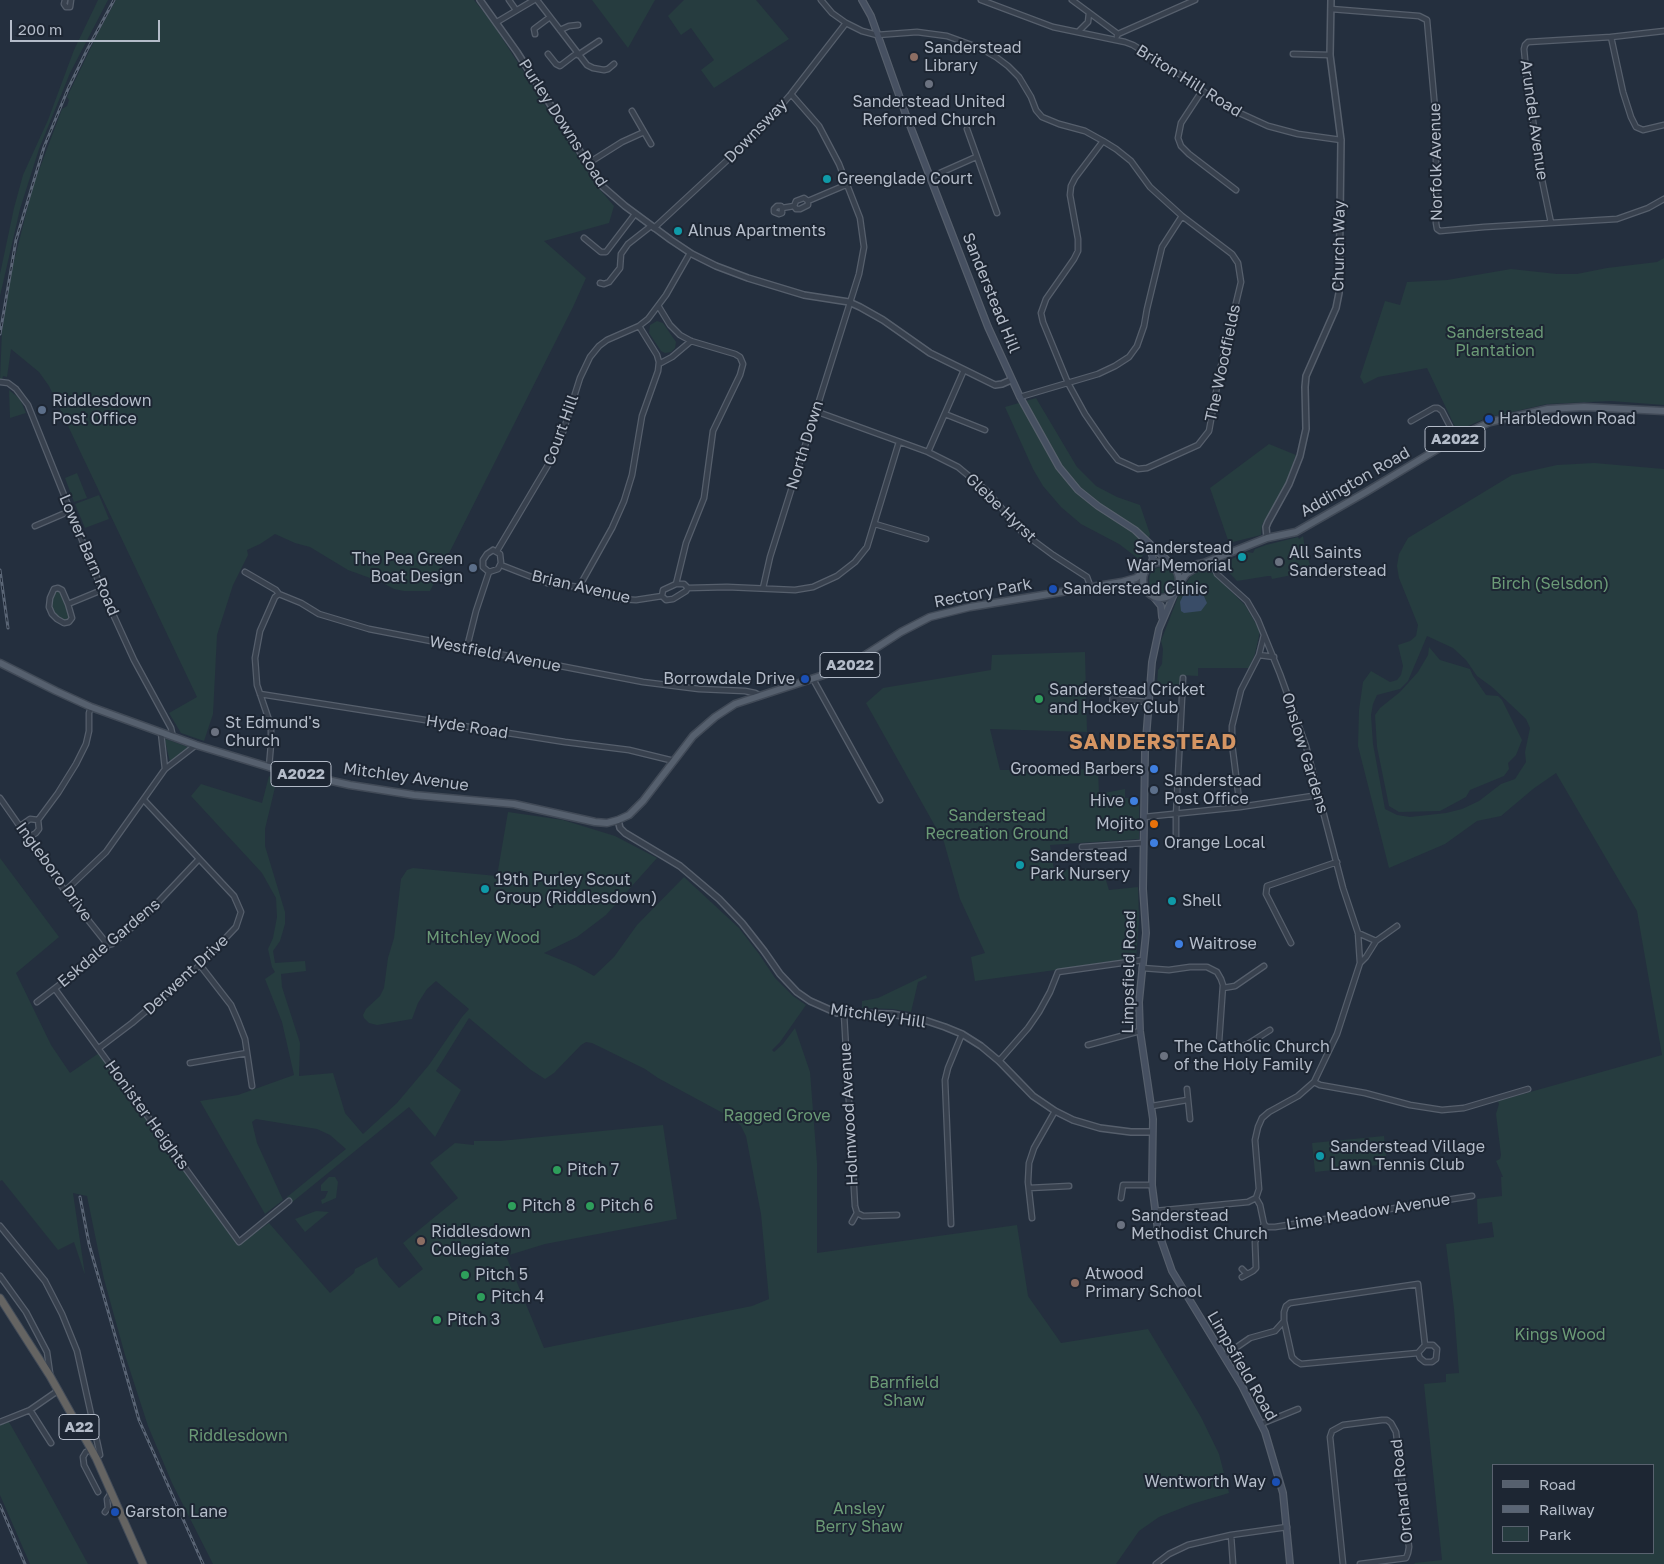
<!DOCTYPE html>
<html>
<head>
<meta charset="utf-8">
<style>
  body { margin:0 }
  #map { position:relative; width:1664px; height:1564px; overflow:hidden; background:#242f3e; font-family:"Golos Text",sans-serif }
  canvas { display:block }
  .legend { position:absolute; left:1492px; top:1464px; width:162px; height:90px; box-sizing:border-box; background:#1d2633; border:1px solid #59626f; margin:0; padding:6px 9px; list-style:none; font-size:15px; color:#b4bcc9 }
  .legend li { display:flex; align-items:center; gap:10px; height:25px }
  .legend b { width:25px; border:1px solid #59626f }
  .scale { position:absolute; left:10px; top:20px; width:150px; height:22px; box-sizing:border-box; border:2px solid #b4bcc9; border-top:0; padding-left:6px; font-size:15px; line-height:18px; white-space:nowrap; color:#b4bcc9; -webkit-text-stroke:4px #1d2633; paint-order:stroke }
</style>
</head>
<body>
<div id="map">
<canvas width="1664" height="1564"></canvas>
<ul class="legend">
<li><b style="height:6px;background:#56606e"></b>Road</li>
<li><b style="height:6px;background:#5a6575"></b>Railway</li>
<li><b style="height:14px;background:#263c3f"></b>Park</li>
</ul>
<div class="scale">200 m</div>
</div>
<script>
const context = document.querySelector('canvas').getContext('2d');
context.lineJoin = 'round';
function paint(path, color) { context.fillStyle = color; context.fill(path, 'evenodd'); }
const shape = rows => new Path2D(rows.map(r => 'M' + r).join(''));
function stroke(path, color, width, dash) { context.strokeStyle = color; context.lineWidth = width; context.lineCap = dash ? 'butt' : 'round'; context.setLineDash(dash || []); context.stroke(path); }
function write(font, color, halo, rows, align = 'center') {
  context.font = font + ' "Golos Text",sans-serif'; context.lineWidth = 4; context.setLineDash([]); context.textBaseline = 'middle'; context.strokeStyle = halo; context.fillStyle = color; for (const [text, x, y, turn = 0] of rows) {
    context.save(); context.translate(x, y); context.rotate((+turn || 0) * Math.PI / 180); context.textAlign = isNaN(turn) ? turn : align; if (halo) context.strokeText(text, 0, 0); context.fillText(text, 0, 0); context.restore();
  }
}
paint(shape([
  [98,0,108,0,70,73,39,149,20,209,0,296,0,274,14,208,23,175,48,120,74,50],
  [116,0,474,0,493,24,596,185,614,206,609,223,544,241,586,278,573,307,430,591,404,591,394,589,381,582,348,570,310,547,295,543,275,534,260,544,247,550,248,555,233,585,217,635,213,714,204,741,181,733,169,713,197,697,49,386,39,372,11,349,7,377,3,376,2,380,0,380,2,330,10,277,33,186,62,109,67,106,69,100,67,97,99,31],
  [592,0,655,0,628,48],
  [684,0,756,0,789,39,714,88,701,70,714,60,691,28,681,35,668,16],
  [1664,258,1664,405,1611,401,1547,404,1486,418,1457,431,1427,368,1378,377,1364,384,1360,377,1385,301,1400,305,1407,282,1447,280,1511,269,1557,274,1577,274,1607,268,1657,262],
  [657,321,663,323,676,342,675,348,671,352,665,353,661,351,649,333,650,325],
  [9,390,20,399,26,413,10,418],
  [1036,398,1077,467,1096,486,1117,497,1140,505,1150,534,1146,550,1140,560,1119,544,1081,524,1061,507,1043,486,1033,469,1005,407],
  [1269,444,1296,455,1286,483,1262,525,1261,535,1229,543,1210,488],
  [1594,463,1664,469,1664,1564,1415,1564,1414,1563,1442,1560,1424,1384,1446,1382,1446,1374,1459,1373,1454,1309,1446,1244,1494,1237,1492,1222,1478,1224,1477,1199,1502,1196,1501,1177,1503,1177,1496,1161,1500,1159,1501,1155,1496,1114,1499,1104,1498,1101,1662,1055,1637,911,1556,773,1533,789,1501,816,1477,821,1445,844,1389,868,1358,746,1359,710,1363,682,1371,671,1390,682,1397,680,1401,675,1403,666,1398,645,1410,641,1416,636,1418,625,1399,578,1397,566,1399,554,1408,538,1512,475,1557,465],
  [1427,636,1453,648,1466,660,1477,676,1492,687,1526,719,1530,728,1525,752,1526,762,1515,779,1501,784,1479,801,1462,809,1446,813,1410,817,1397,815,1385,809,1373,744,1371,715,1373,704,1377,695,1400,689,1408,681],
  [1493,1465,1653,1465,1653,1553,1493,1553],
  [77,473,87,498,74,502,65,478],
  [99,495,109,519,85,528,75,504],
  [1303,536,1305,549,1311,568,1296,572,1292,575,1272,579,1271,576,1268,576,1237,581,1221,564,1247,552,1253,553,1255,549,1266,545,1298,537,1299,539],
  '1149 580a13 13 0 1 1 26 0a13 13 0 1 1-26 0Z',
  [1206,567,1245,605,1260,631,1255,654,1249,668,1198,668,1198,676,1180,675,1180,685,1157,684,1158,670,1162,664,1163,649,1161,641,1171,615,1178,597,1191,576],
  [58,590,61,591,71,615,70,619,66,621,63,620,54,613,50,604,54,592],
  [1429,647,1440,660,1470,669,1473,676,1486,695,1498,696,1502,700,1522,740,1516,755,1508,763,1509,769,1504,776,1470,790,1466,797,1440,811,1399,812,1389,806,1377,747,1375,715,1380,708,1400,692,1418,672,1428,655],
  [1085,652,1087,732,990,729,1000,770,1098,769,1099,794,1125,789,1125,798,1139,798,1139,839,1050,845,1054,870,1102,868,1109,890,1138,887,1139,920,1136,959,975,981,971,957,985,953,960,899,944,842,866,703,883,688,991,670,992,655],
  [166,739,188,747,188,749,173,761,170,762,165,741],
  [269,776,277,779,265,829,265,846,285,912,285,924,280,941,273,951,275,963,305,961,306,971,281,974,282,987,300,1043,299,1076,333,1073,345,1113,363,1134,397,1103,429,1065,462,1017,469,1009,436,981,427,989,418,1003,412,1019,377,1025,369,1023,364,1018,363,1015,366,1009,380,996,384,988,388,958,394,938,401,879,407,870,413,868,497,876,508,812,563,820,615,836,657,858,606,915,577,937,544,953,576,966,594,976,614,957,637,925,684,877,739,928,759,954,775,978,793,996,806,1005,780,1042,772,1050,774,1052,783,1044,795,1028,810,1072,817,1163,817,1253,1017,1225,1028,1296,1061,1343,1148,1329,1201,1417,1219,1454,1229,1493,1192,1504,1159,1517,1139,1531,1116,1564,213,1564,172,1483,148,1426,125,1355,104,1279,87,1196,73,1193,85,1275,74,1242,58,1250,2,1180,0,1181,0,858,59,937,16,973,51,1045,70,1073,99,1053,238,1245,269,1223,330,1293,354,1273,355,1269,377,1257,379,1265,399,1288,423,1269,403,1243,458,1198,430,1163,455,1143,474,1145,474,1141,500,1141,663,1125,677,1219,545,1244,506,1256,544,1348,752,1306,769,1299,761,1214,746,1136,741,1126,732,1118,658,1078,645,1069,592,1043,586,1042,581,1045,554,1073,545,1079,531,1070,469,1018,436,1071,461,1090,435,1137,409,1107,290,1204,287,1197,346,1149,330,1135,317,1129,256,1119,252,1122,257,1143,283,1200,265,1214,200,1101,238,1095,294,1075,282,1022,265,979,275,972,272,967,268,949,273,938,277,917,276,898,262,873,191,796,201,784,262,803],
  [926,975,927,978,918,982,911,1012,893,1009,862,1008,862,1001,878,998],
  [1384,1136,1387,1164,1315,1172,1312,1143],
  [329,1177,335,1177,338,1182,336,1198,322,1204,321,1200,325,1198,328,1191,321,1191,321,1185],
  [316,1211,329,1212,305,1232,295,1219],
  [9,1422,41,1478,88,1564,30,1564,0,1495,0,1425]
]), '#263c3f');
paint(shape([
  [1192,587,1202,592,1207,603,1201,611,1184,613,1181,611,1180,602,1186,589]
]), '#394c67');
const minor = shape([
  [65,0,64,4,66,7,70,7,71,0],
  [509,0,516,10],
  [537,0,587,65,593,68,604,70,608,69,614,64],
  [821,0,832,13,846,23,862,31,877,35,917,32,947,36,980,48,996,57,1008,66,1019,77,1031,97,1036,110,1042,117,1059,124,1085,131,1103,141,1116,149,1131,161,1150,187,1182,216,1232,254,1238,263,1241,282,1220,370,1209,431,1198,445,1147,468,1138,469,1118,460,1107,446,1085,414,1068,383,1043,322,1041,313,1046,299,1074,259,1078,251,1078,239,1070,195,1071,186,1075,178,1103,141],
  [981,0,1053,27,1125,42,1133,45,1175,71,1217,101,1233,110,1268,126,1298,134,1341,140],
  [1072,0,1118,34,1117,36],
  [1331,9,1419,16,1427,20,1436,120,1436,223,1437,229,1440,231,1484,227,1617,219,1648,208,1664,199],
  [497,22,534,0],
  [560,30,569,26,578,25],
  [1078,32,1088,22,1089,13],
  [535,34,534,29,550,17],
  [1118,34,1195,0],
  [1611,37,1664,31],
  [548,54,556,64,560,66,577,53],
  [1293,54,1330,55],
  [578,55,599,41],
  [1202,91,1181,123,1178,138,1181,146,1189,154,1236,190],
  [632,111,651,144],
  [967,129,997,213],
  [587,164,622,142,644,132],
  [931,177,976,157],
  [808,201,808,205,800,209,796,209,794,206,796,201,804,198,808,201,848,184],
  [782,208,781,206,777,206,774,209,774,212,779,214,782,213,782,208,794,206],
  [1551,223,1541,175,1527,80,1524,49,1525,45,1528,42,1611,37,1623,92,1631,117,1636,127,1643,130,1664,125],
  [654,228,761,129,791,94,846,23],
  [584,238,601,252,606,252,635,214],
  [600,283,604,284,609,282,620,268,621,254,628,244,651,226],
  [659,307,670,325,680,335,691,341,735,354,740,357,743,364,740,375,713,431,704,498,686,543,676,584],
  [659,364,672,357,691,341],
  [0,382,8,383,16,389,28,405,102,590,134,660,171,728,173,737],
  [1020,397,1098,374,1115,366,1129,357,1137,346,1144,326,1147,309,1162,247,1182,216],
  [815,411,928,452,958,467,987,491,1022,532,1053,555,1087,577,1091,588],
  [945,414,985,430],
  [1411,421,1434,408,1438,408,1442,411,1456,438],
  [928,452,964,370],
  [875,524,926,539],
  [35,526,70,511],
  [493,550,500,554,501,563,498,569,489,572,483,567,483,560,487,554,493,550],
  [497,551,551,460,563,432,580,378,590,357,599,346,607,340,639,326,648,319,666,295,690,253],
  [1212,561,1217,574,1247,601,1258,620,1280,674,1306,746,1343,888,1358,933,1360,963],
  [501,565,547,583,579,587,618,599,636,600,662,596],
  [245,572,276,590,279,594,301,603,319,614,369,629,643,682,699,689,745,691,755,693,759,695],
  [579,587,612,528,624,501,632,475,642,416,658,371,659,362,657,355,639,326],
  [688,588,686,591,673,599,666,600,662,596,663,590,676,584,684,584,688,588,727,587,795,590,813,587,837,576,855,562,867,547,899,442],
  [763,588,770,557,859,274,864,247,860,218,839,164,819,126,791,94],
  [68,604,72,618,69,622,64,623,57,619,52,614,49,607,50,598,54,589,58,588,62,590,68,604,102,590],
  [467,647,476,611,489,572],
  [1259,655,1274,657],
  [813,679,880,800],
  [260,694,565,742,629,750,674,761],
  [1113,699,1148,702],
  [1112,706,1113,694],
  [161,733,165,769],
  [269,767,271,744,271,726,257,685,255,658,260,631,275,597,279,594],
  [0,798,65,891,108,945],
  [1240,807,1232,744,1232,726,1241,690,1259,655,1264,635],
  [1144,817,1240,807,1319,795],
  [38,820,58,793,76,764,86,744,89,731,89,713,91,707],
  [20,826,30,819,38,820],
  [29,837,36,833,39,829,38,820],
  [1176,846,1176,815,1183,678],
  [1082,847,1143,843],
  [65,891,106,852,165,769,196,745],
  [1358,933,1376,941],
  [1291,943,1266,894,1267,886,1337,862],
  [200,965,231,1005,238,1021,245,1039,252,1086],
  [1142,968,1169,970,1190,967,1207,967,1217,972,1221,979,1223,985,1219,1042,1225,1049,1230,1049,1248,1044,1270,1030],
  [1223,988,1235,986,1264,966],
  [55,989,239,1242,289,1201],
  [37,1002,106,949,108,945,112,944,144,917,199,859],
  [844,1014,855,1206,857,1213,863,1216,897,1215],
  [1088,1045,1140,1031],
  [99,1048,132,1023,200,965,236,927,241,912,234,896,144,800],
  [999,1061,1028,1028,1039,1012,1050,992,1058,972,1143,960],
  [190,1063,247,1053],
  [1314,1082,1320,1085,1365,1093,1410,1105,1442,1110,1464,1108,1528,1089],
  [1187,1089,1190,1119],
  [1152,1106,1187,1100],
  [1029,1188,1069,1186],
  [1121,1198,1123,1185,1152,1185],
  [1256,1198,1260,1205,1264,1224,1267,1227,1275,1227,1472,1196],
  [1155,1211,1248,1202,1256,1198,1259,1189,1255,1140,1258,1127,1262,1118,1269,1112,1298,1096,1314,1082,1337,1034,1360,963,1366,957,1376,941,1397,926],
  [1032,1218,1028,1182,1029,1163,1034,1148,1055,1111],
  [852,1222,857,1213],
  [951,1224,945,1080,948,1068,962,1034],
  [0,1226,45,1281,62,1314,77,1351,99,1450,100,1455,96,1458],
  [1242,1269,1247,1274],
  [0,1276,26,1312,47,1352,50,1373],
  [1242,1277,1253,1271,1256,1268,1255,1242,1264,1224],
  [1418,1353,1420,1358,1425,1362,1432,1362,1436,1359,1437,1349,1433,1345,1425,1345],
  [1224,1356,1250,1338,1275,1331,1284,1321,1284,1312,1286,1306,1290,1303,1418,1284,1425,1345,1418,1353,1301,1364,1296,1361,1292,1357,1284,1321],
  [30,1410,51,1443],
  [0,1422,30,1410,56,1392,59,1392],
  [1261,1424,1298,1409],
  [91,1450,86,1452,83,1457,84,1465,98,1492],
  [105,1512,108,1508,107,1499,111,1493],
  [1231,1535,1233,1564],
  [1156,1564,1169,1554,1188,1545,1231,1535,1287,1527],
  [1343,1564,1330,1437,1332,1431,1343,1425,1382,1420,1387,1420,1391,1423,1396,1432,1409,1547,1408,1553,1406,1558,1360,1564]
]);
const tertiary = shape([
  [480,0,517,52,602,186,625,206,671,240,692,254,716,266,748,278,804,295,849,302,860,307,883,320,930,353,995,385,1002,384,1011,380],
  [1267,538,1266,527,1268,522,1289,484,1300,456,1306,429,1305,387,1306,376,1336,308,1339,293,1341,140,1330,55,1331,0],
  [618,820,620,828,625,833,680,866,719,899,742,923,764,951,780,974,797,992,810,1001,837,1013,892,1014,927,1021,945,1027,962,1034,981,1046,999,1061,1033,1096,1055,1111,1073,1120,1100,1128,1131,1132,1152,1132]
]);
const secondary = shape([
  [862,0,871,16,906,115,988,327,1020,397,1059,467,1078,490,1098,506,1135,530,1170,563],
  [1148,544,1153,558,1150,566],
  [1175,592,1159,629,1152,662,1145,752,1143,889,1146,933,1139,1002,1140,1031,1153,1119,1152,1185,1158,1231,1172,1271,1242,1386,1265,1432,1283,1493,1290,1564],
  [1152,595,1161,606,1162,617]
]);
const primary = shape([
  '1143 580a18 18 0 1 1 36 0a18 18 0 1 1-36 0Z',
  [1174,566,1188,566,1204,563,1267,538,1296,532,1366,492,1456,438,1490,422,1548,409,1584,407,1664,411],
  [1123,582,1136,586,1146,591],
  [1179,584,1186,574,1199,566],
  [0,663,56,691,91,707,196,745,269,767,350,785,414,795,514,804,595,822,607,823,618,820,629,815,643,801,693,736,715,717,735,704,845,668,901,632,930,617,970,607,1122,582,1136,578,1148,568]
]);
const trunk = shape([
  [0,1298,50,1376,96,1458,143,1564]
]);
stroke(minor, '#565f6c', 7);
stroke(tertiary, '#565f6c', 8);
stroke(secondary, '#565f6c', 8);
stroke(primary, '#414a57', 9);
stroke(trunk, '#434c59', 9);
stroke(minor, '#38414e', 4.5);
stroke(tertiary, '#38414e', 5);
stroke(secondary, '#465061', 5.5);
stroke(primary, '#56606e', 6);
stroke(trunk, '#656462', 7);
const rail = shape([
  [0,334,16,240,44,147,68,89,87,50,114,0],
  [0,570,8,628],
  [80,1197,89,1244,139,1420,203,1564],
  [0,1505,25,1564]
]);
stroke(rail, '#5a6575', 3);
stroke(rail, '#1d2633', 1, [4]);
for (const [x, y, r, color] of [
  [914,57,5,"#8d6e63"],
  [929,84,5,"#6b7280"],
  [827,179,5,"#0f9aa8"],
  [678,231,5,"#0f9aa8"],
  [42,410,5,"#5c6f8a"],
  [1489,419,5,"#1a4fb4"],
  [1242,557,5,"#0f9aa8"],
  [1279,562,5,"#6b7280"],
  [473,568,5,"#5c6f8a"],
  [1053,589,5,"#1a4fb4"],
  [805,679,5,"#1a4fb4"],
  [1039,699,5,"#2e9e5b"],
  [215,732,5,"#6b7280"],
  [1154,769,5,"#3f7fe0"],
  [1154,790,5,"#5c6f8a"],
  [1134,801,5,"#3f7fe0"],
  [1154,824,5,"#e8710a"],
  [1154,843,5,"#3f7fe0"],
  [1020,865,5,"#0f9aa8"],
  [485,889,5,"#0f9aa8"],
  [1172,901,5,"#0f9aa8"],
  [1179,944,5,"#3f7fe0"],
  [1164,1056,5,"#6b7280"],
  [1320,1156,5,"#0f9aa8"],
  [557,1170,5,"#2e9e5b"],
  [512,1206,5,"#2e9e5b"],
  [590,1206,5,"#2e9e5b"],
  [1121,1225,5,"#6b7280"],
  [421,1241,5,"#8d6e63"],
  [465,1275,5,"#2e9e5b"],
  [1075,1283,5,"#8d6e63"],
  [481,1297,5,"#2e9e5b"],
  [437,1320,5,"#2e9e5b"],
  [1276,1482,5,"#1a4fb4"],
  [115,1512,5,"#1a4fb4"]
]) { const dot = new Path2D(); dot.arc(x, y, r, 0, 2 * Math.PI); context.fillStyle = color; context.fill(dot); stroke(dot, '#1d2633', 2); }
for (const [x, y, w] of [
  [1455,439,60],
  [850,665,60],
  [301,774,60],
  [79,1427,40]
]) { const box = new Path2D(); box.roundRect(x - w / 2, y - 12.5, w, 25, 4); context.fillStyle = '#1d2633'; context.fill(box); stroke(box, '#b4bcc9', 1); }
write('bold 15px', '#b4bcc9', null, [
  ["A2022",1455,439],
  ["A2022",850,665],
  ["A2022",301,774],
  ["A22",79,1427]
]);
write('16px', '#b4bcc9', '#1d2633', [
  ["Sanderstead",924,48],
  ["Library",924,66],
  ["Sanderstead United",929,102,"center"],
  ["Reformed Church",929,120,"center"],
  ["Greenglade Court",837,179],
  ["Alnus Apartments",688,231],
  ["Riddlesdown",52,401],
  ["Post Office",52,419],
  ["Harbledown Road",1499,419],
  ["Sanderstead",1232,548,"right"],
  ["War Memorial",1232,566,"right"],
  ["All Saints",1289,553],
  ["Sanderstead",1289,571],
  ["The Pea Green",463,559,"right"],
  ["Boat Design",463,577,"right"],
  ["Sanderstead Clinic",1063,589],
  ["Borrowdale Drive",795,679,"right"],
  ["Sanderstead Cricket",1049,690],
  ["and Hockey Club",1049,708],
  ["St Edmund's",225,723],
  ["Church",225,741],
  ["Groomed Barbers",1144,769,"right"],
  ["Sanderstead",1164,781],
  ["Post Office",1164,799],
  ["Hive",1124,801,"right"],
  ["Mojito",1144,824,"right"],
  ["Orange Local",1164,843],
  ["Sanderstead",1030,856],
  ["Park Nursery",1030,874],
  ["19th Purley Scout",495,880],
  ["Group (Riddlesdown)",495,898],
  ["Shell",1182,901],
  ["Waitrose",1189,944],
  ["The Catholic Church",1174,1047],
  ["of the Holy Family",1174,1065],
  ["Sanderstead Village",1330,1147],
  ["Lawn Tennis Club",1330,1165],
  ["Pitch 7",567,1170],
  ["Pitch 8",522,1206],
  ["Pitch 6",600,1206],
  ["Sanderstead",1131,1216],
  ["Methodist Church",1131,1234],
  ["Riddlesdown",431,1232],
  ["Collegiate",431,1250],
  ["Atwood",1085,1274],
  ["Primary School",1085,1292],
  ["Pitch 5",475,1275],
  ["Pitch 4",491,1297],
  ["Pitch 3",447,1320],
  ["Wentworth Way",1266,1482,"right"],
  ["Garston Lane",125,1512]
], 'left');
write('16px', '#b4bcc9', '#1d2633', [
  ["Briton Hill Road",1189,81,32],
  ["Arundel Avenue",1534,120,82],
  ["Purley Downs Road",563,123,57],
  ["Downsway",756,131,-46],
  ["Norfolk Avenue",1436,162,-91],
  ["Church Way",1339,246,-89],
  ["Sanderstead Hill",991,293,68],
  ["The Woodfields",1223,363,-78],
  ["Court Hill",561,430,-70],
  ["North Down",805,445,-73],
  ["Addington Road",1355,482,-30],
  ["Glebe Hyrst",1001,508,44],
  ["Lower Barn Road",89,555,67],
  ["Brian Avenue",581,587,13],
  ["Rectory Park",983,593,-11],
  ["Westfield Avenue",495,654,11],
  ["Hyde Road",467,727,9],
  ["Onslow Gardens",1305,753,73],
  ["Mitchley Avenue",406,777,8],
  ["Ingleboro Drive",54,872,54],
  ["Eskdale Gardens",109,943,-40],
  ["Limpsfield Road",1129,972,-89],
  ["Derwent Drive",186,975,-43],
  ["Mitchley Hill",878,1016,8],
  ["Holmwood Avenue",849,1114,-93],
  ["Honister Heights",147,1115,54],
  ["Lime Meadow Avenue",1368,1212,-9],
  ["Limpsfield Road",1242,1366,60],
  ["Orchard Road",1402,1491,-96]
]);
write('16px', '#6b9a76', '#1d2633', [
  ["Sanderstead",1495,333],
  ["Plantation",1495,351],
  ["Birch (Selsdon)",1550,584],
  ["Sanderstead",997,816],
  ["Recreation Ground",997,834],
  ["Mitchley Wood",483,938],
  ["Ragged Grove",777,1116],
  ["Kings Wood",1560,1335],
  ["Barnfield",904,1383],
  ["Shaw",904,1401],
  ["Riddlesdown",238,1436],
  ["Ansley",859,1509],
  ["Berry Shaw",859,1527]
]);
context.letterSpacing = '1px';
write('bold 21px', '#d59563', '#1d2633', [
  ["SANDERSTEAD",1153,742]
]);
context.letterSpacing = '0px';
</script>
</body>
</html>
